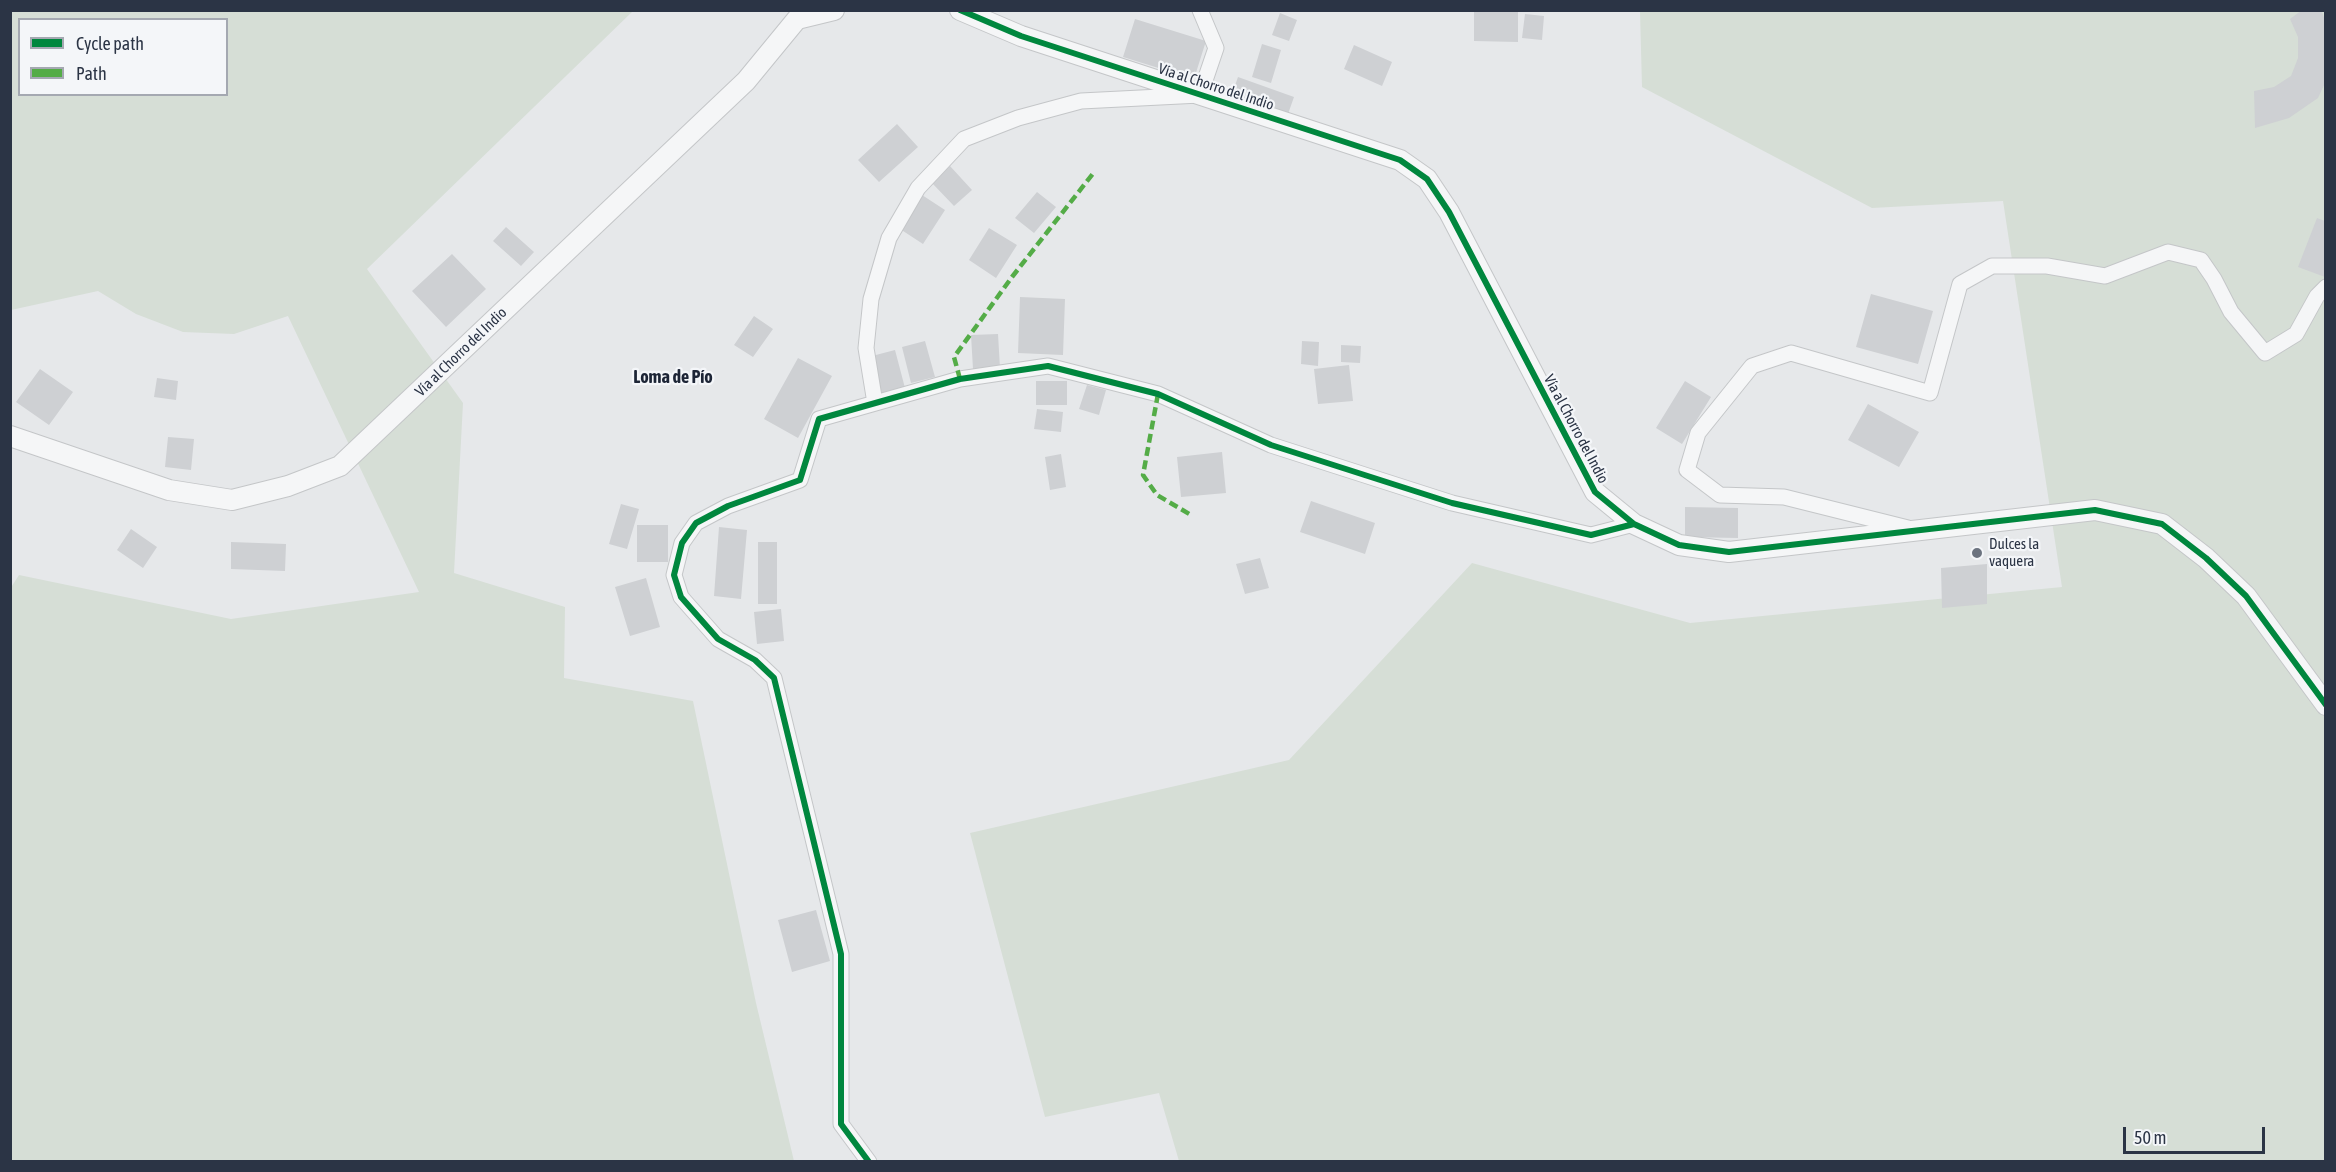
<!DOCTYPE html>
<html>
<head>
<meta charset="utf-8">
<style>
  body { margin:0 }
  #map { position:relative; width:2336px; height:1172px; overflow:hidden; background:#e6e8ea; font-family:"Asap Condensed",sans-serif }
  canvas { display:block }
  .frame { position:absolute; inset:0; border:12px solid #2b3445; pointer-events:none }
  .legend { position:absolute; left:18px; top:18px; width:210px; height:78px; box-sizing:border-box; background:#f4f6f9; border:2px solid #a4a8b1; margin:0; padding:8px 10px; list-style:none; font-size:18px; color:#2b3445 }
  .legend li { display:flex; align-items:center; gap:12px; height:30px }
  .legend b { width:30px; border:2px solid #a4a8b1 }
  .scale { position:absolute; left:2123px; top:1127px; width:142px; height:27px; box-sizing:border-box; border:3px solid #2b3445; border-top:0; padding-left:8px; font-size:18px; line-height:21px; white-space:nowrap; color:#2b3445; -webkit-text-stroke:4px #f4f6f9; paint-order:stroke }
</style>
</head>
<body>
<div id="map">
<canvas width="2336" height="1172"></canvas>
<div class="frame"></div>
<ul class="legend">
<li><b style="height:8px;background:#00873e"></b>Cycle path</li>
<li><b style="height:8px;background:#54ac47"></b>Path</li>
</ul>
<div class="scale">50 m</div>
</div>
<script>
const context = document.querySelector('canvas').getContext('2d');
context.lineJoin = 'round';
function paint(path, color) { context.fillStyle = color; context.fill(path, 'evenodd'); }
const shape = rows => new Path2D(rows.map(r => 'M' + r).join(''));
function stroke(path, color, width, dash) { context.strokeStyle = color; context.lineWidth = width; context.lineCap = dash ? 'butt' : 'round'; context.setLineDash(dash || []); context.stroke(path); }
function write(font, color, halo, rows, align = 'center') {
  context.font = font + ' "Asap Condensed",sans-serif'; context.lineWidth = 4.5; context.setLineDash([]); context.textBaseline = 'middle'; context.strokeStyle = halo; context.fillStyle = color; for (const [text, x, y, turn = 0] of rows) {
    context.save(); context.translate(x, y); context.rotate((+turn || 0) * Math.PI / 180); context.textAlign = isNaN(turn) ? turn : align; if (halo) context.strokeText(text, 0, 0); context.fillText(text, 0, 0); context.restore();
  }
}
paint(shape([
  [10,11,633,11,367,269,463,403,454,573,565,607,564,678,693,701,756,1003,794,1161,11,1161,10,589,19,575,231,619,419,592,288,316,234,334,183,332,136,314,98,291,11,310],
  [20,20,226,20,226,94,20,94],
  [1640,11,2325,11,2325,1161,1179,1161,1159,1093,1045,1117,970,833,1289,760,1472,563,1690,623,2062,587,2003,201,1872,208,1642,87]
]), '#d6ded6');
paint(shape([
  [1474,10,1518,10,1518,42,1474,41],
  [2302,10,2321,10,2325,20,2325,83,2318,98,2289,118,2255,128,2254,91,2274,87,2291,76,2298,58,2298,37,2290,19],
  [1280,13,1297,20,1289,41,1272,35],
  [1525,14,1544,16,1542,40,1522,38],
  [1135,19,1206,41,1194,79,1123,57],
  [1262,44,1281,50,1271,83,1252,77],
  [1354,45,1392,62,1382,86,1344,69],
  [1238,77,1294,97,1288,114,1232,94],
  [897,124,918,147,879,182,858,160],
  [950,166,972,190,954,206,932,183],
  [1037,192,1056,207,1034,233,1015,218],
  [922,195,945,210,923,244,900,229],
  [2317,218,2325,221,2325,277,2298,267],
  [506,227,534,252,521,266,493,241],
  [989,228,1017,245,996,278,969,260],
  [452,254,486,289,446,327,412,291],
  [1871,294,1933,311,1918,364,1856,347],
  [1020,297,1065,299,1063,355,1018,353],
  [754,316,773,329,753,357,734,345],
  [998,334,1000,368,973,369,971,335],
  [925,341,935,377,911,383,902,347],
  [1302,341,1319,342,1318,366,1301,364],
  [1341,345,1361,346,1360,363,1341,362],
  [895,350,905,388,882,394,872,356],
  [798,358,832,376,798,438,764,419],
  [1349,365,1353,401,1318,404,1314,369],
  [40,369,73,392,49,425,16,402],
  [157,378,178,381,176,400,154,397],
  [1036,381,1067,381,1067,405,1036,405],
  [1685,381,1711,397,1682,444,1656,428],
  [1087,385,1106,390,1099,415,1079,409],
  [1868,404,1919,432,1899,467,1848,440],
  [1037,409,1063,412,1061,432,1034,429],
  [168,437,194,439,191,470,165,467],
  [1222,452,1226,493,1181,497,1177,457],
  [1061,454,1066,487,1050,490,1045,457],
  [1311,501,1375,523,1365,554,1300,532],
  [621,504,639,509,627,549,609,544],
  [1685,507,1738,508,1738,538,1685,537],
  [637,525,668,525,668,562,637,562],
  [719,527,747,530,741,599,714,596],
  [131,529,157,547,143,568,117,550],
  [231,542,286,544,285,571,231,569],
  [758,542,777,542,777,604,758,604],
  [1260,558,1269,588,1245,594,1236,564],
  [1987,564,1987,604,1942,608,1941,568],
  [646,578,660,627,630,636,615,587],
  [781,609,784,641,757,644,754,612],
  [816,910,830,961,792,972,778,920]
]), '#ced0d3');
const minor = shape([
  [875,403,866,348,871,299,889,238,918,188,964,139,1018,118,1081,101,1200,95,1216,48,1200,10],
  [1908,528,1784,497,1720,495,1687,470,1698,433,1752,366,1791,353,1930,393,1960,284,1992,266,2047,266,2105,276,2168,252,2201,260,2214,279,2231,312,2265,353,2296,334,2317,296,2326,287],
  [869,1162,841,1124,841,954,774,678,755,660,718,639,681,597,674,575,682,543,696,523,728,506,800,480,819,419,960,379,1048,366,1158,394,1271,445,1452,503,1591,535,1634,524]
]);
const tertiary = shape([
  [960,10,1021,36,1400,160,1427,179,1449,212,1595,492,1634,524,1679,545,1729,552,2095,510,2162,524,2206,558,2246,596,2326,705],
  [10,436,169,490,232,500,288,486,340,466,746,81,797,19,834,10]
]);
stroke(minor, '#c4c6c8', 17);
stroke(tertiary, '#c4c6c8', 22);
stroke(minor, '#f5f6f7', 15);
stroke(tertiary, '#f5f6f7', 20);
stroke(shape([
  [960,379,954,357,1012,277,1095,171],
  [1158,394,1143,475,1157,495,1191,515]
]), '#54ac47', 4.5, [9, 4.5]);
stroke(shape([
  [960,10,1021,36,1400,160,1427,179,1449,212,1595,492,1634,524,1679,545,1729,552,2095,510,2162,524,2206,558,2246,596,2326,705],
  [869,1162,841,1124,841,954,774,678,755,660,718,639,681,597,674,575,682,543,696,523,728,506,800,480,819,419,960,379,1048,366,1158,394,1271,445,1452,503,1591,535,1634,524]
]), '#00873e', 6);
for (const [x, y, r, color] of [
  [1977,553,6,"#6c737f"]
]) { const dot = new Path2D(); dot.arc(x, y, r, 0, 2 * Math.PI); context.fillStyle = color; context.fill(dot); stroke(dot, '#f4f6f9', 2); }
write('15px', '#2b3445', '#f4f6f9', [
  ["Vía al Chorro del Indio",1216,87,18],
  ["Vía al Chorro del Indio",461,352,-44],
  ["Vía al Chorro del Indio",1576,429,62]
]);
write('15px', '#2b3445', '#f4f6f9', [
  ["Dulces la",1989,544],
  ["vaquera",1989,561]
], 'left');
write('bold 18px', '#1d2536', '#f4f6f9', [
  ["Loma de Pío",673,377]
]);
</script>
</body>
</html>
